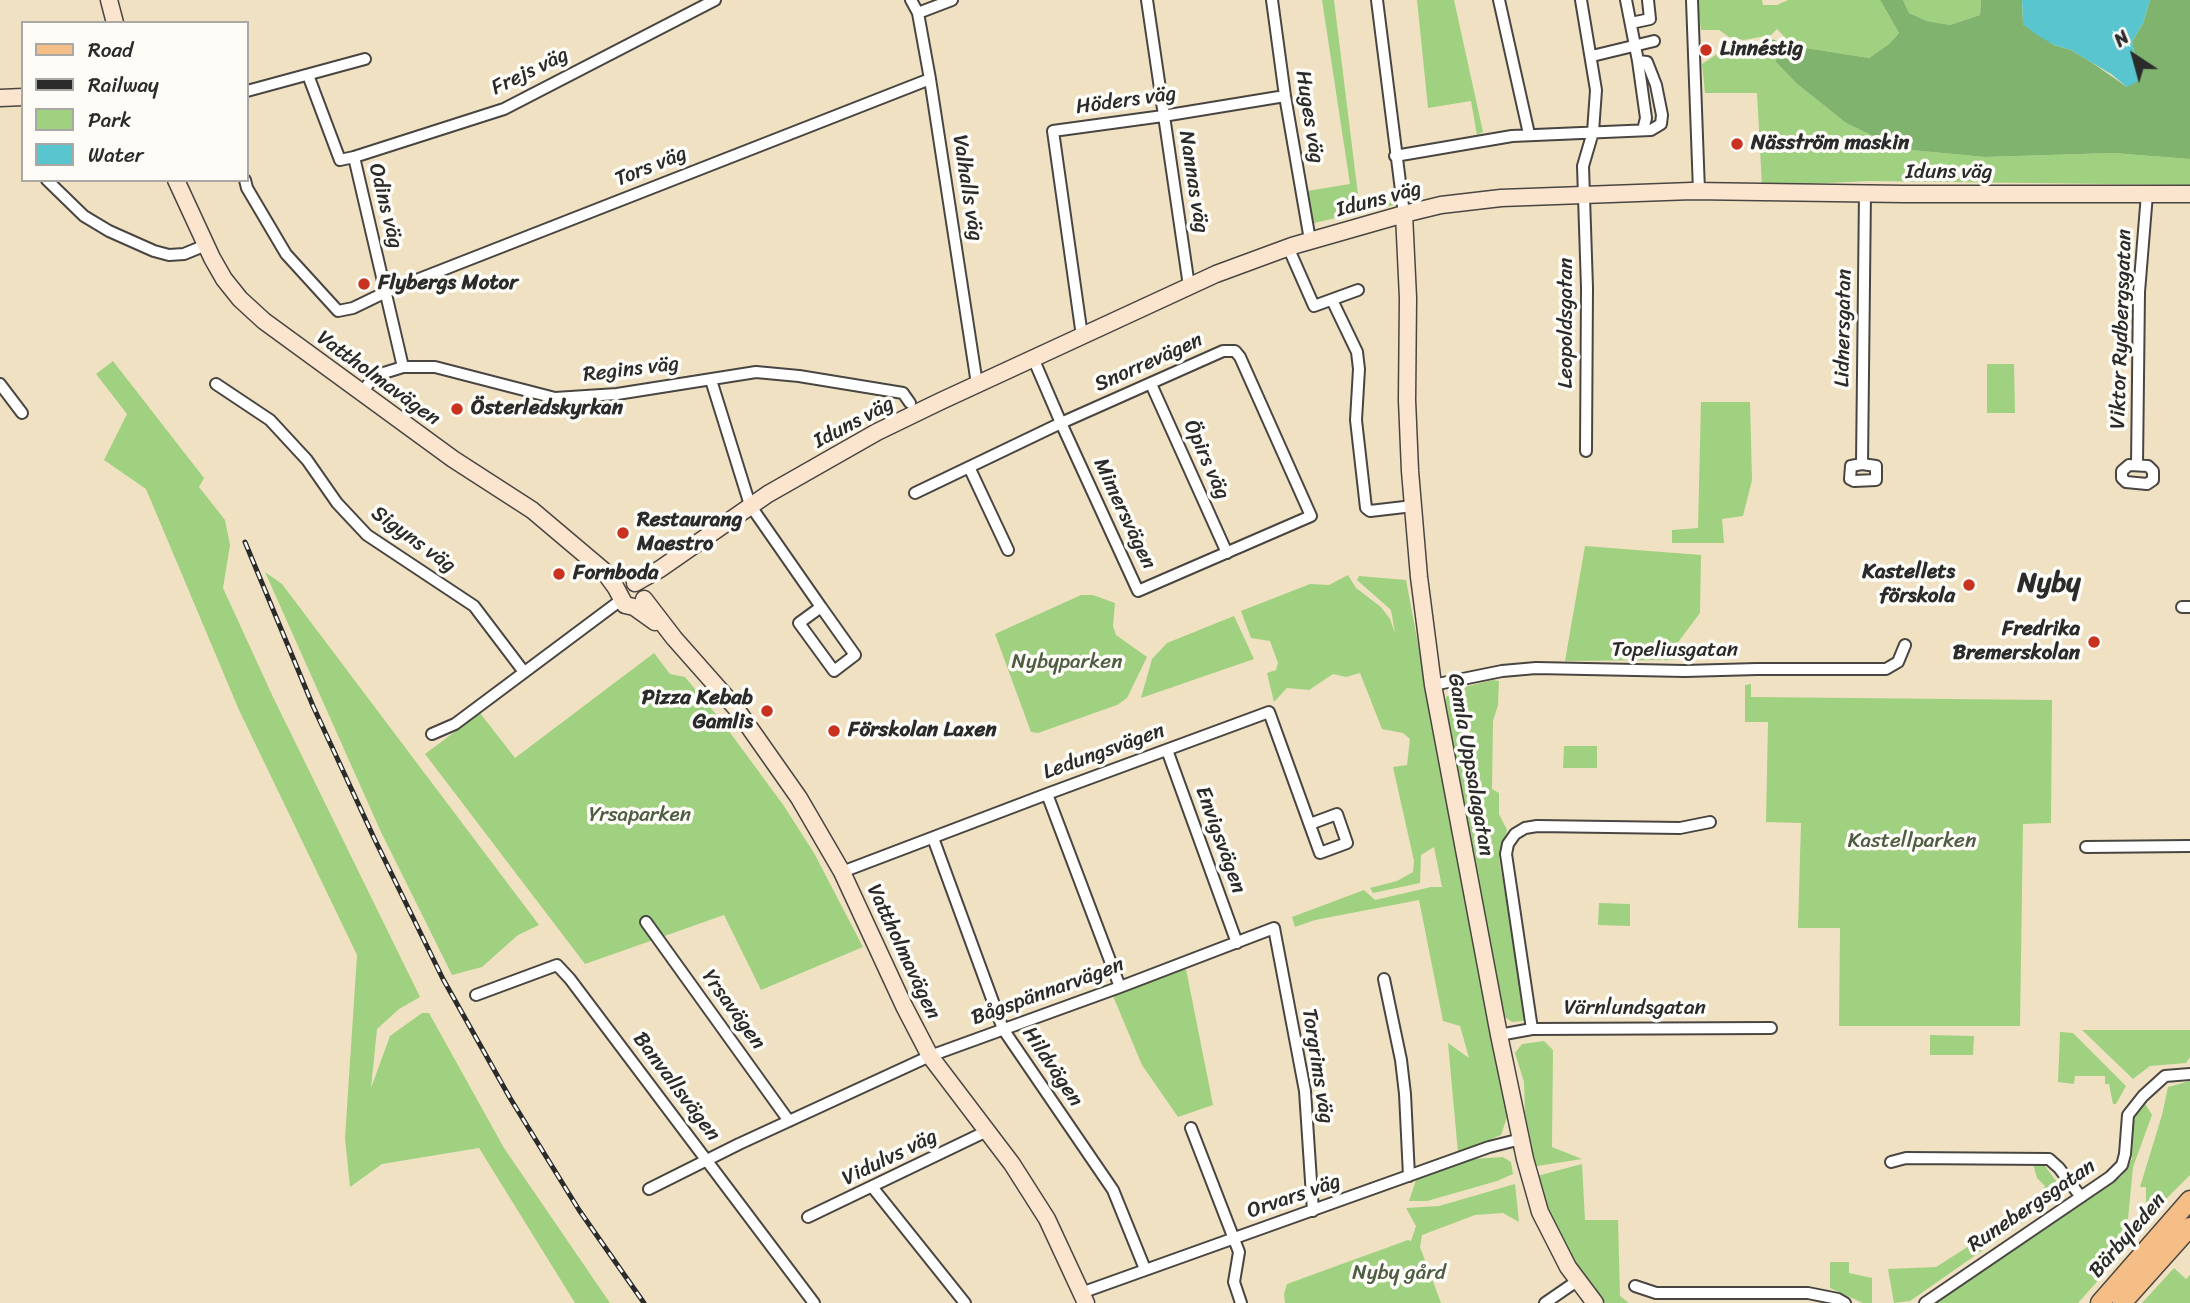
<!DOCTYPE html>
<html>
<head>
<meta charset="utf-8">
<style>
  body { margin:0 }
  #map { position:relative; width:2190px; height:1303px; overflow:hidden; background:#f1e1c3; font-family:Sriracha,sans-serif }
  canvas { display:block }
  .legend { position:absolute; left:21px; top:21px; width:228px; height:161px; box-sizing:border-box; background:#fdfcf7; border:2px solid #a9a8a5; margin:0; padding:9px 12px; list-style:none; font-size:21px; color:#2b2b2b }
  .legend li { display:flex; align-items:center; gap:14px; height:35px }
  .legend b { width:35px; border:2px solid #a9a8a5 }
  .north { position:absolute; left:2099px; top:21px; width:70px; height:70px; -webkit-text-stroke:5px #fdfcf7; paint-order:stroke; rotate:324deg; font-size:19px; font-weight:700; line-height:28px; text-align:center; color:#2b2b2b }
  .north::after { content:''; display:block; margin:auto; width:24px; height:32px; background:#2b2b2b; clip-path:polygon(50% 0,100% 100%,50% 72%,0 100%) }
</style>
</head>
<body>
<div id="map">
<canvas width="2190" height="1303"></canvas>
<ul class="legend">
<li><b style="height:9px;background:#f6be87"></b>Road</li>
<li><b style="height:9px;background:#2b2b2b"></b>Railway</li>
<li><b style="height:19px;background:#9fd180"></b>Park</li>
<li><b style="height:19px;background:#58c5cf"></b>Water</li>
</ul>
<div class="north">N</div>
</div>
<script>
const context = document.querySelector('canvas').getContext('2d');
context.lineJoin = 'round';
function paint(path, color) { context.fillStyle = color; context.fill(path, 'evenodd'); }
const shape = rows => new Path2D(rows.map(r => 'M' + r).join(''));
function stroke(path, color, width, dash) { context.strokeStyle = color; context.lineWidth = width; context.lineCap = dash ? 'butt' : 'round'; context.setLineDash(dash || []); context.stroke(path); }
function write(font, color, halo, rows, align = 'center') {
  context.font = font + ' Sriracha,sans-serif'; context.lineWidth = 7; context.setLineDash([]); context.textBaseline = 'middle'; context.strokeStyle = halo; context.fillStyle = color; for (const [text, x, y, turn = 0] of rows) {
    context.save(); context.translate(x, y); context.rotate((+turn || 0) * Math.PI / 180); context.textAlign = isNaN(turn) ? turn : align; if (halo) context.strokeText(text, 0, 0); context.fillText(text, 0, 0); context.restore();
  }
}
paint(shape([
  [1322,0,1334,0,1359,203,1394,200,1394,205,1314,223,1307,191,1350,184],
  [1417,0,1454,0,1483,132,1477,135,1471,101,1428,108],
  [1697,0,1762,0,1763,5,1777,5,1788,0,1880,0,1899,33,1889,44,1869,58,1793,46,1777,29,1771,35,1744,40,1729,37,1719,30,1701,30],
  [1903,0,1981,0,1980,15,1950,25,1927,21,1909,13],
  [1718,46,1732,47,1752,56,1780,58,1775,61,1796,83,1846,123,1900,149,1985,157,2113,153,2190,159,2190,185,1870,181,1762,186,1757,93,1705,93,1702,64,1717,54],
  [113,361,204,478,199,487,225,520,230,545,223,588,273,697,420,997,399,1009,377,1029,371,1088,390,1036,422,1013,429,1013,504,1148,610,1303,575,1303,479,1148,382,1164,350,1187,345,1138,357,955,239,710,146,489,104,460,127,414,96,374],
  [1987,364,2014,364,2015,413,1987,413],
  [1701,402,1750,402,1752,480,1743,516,1722,519,1724,543,1672,543,1672,530,1698,528],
  [1585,546,1701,555,1700,613,1676,645,1675,660,1565,661],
  [265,572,282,584,539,925,518,935,482,967,452,975,381,832],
  [1348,575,1356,588,1381,607,1390,619,1395,633,1391,610,1357,580,1359,576,1406,580,1507,1117,1501,1135,1458,1153,1448,1043,1469,1058,1460,1026,1443,1021,1419,900,1315,920,1295,927,1292,917,1364,890,1375,900,1431,887,1442,887,1434,847,1421,855,1420,883,1373,893,1370,888,1397,881,1413,872,1414,861,1393,767,1407,765,1410,739,1403,733,1382,729,1360,673,1346,677,1333,674,1309,690,1287,688,1274,702,1267,673,1276,670,1278,663,1270,641,1251,638,1241,611,1310,584,1329,585],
  [1081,595,1093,595,1115,603,1113,626,1116,635,1147,657,1127,698,1117,705,1038,733,1031,732,995,634],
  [1234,616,1254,659,1141,698,1152,659,1167,643],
  [654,653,670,674,685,677,720,719,784,806,814,853,863,947,761,990,724,915,585,964,425,754,480,713,515,758],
  [1493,680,1499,681,1498,705,1493,721,1492,789,1499,793,1499,814,1507,830,1499,859,1526,1014,1523,1021,1512,1022,1502,1015,1498,1003,1445,704,1446,697,1456,689],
  [1751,684,1751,697,2052,700,2051,823,2023,824,2020,1026,1839,1026,1840,928,1798,928,1801,823,1766,822,1768,722,1745,722,1745,685],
  [1564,746,1597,746,1597,768,1563,768],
  [1599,903,1630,904,1630,926,1598,925],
  [1186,969,1213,1105,1178,1117,1142,1065,1113,996],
  [2082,1030,2190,1030,2190,1057,2186,1063,2150,1066,2133,1079],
  [2060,1032,2073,1033,2126,1086,2116,1104,2113,1104,2109,1084,2105,1084,2105,1076,2075,1076,2074,1084,2058,1082],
  [1930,1035,1974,1036,1973,1055,1930,1055],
  [1544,1041,1553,1050,1552,1147,1582,1159,1531,1167,1532,1146,1525,1113,1524,1082,1515,1053,1522,1044],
  [2190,1081,2190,1175,2161,1204,2148,1210,2146,1205,2146,1187,2140,1187,2162,1115,2168,1087],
  [2144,1102,2152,1115,2133,1167,2128,1219,2137,1237,2078,1303,1937,1303,1954,1289,2122,1176,2132,1159,2133,1116],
  [1503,1157,1511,1162,1513,1174,1497,1181,1427,1201,1409,1201,1416,1180,1473,1159],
  [1582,1164,1585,1220,1618,1220,1620,1296,1629,1303,1605,1303,1573,1259,1542,1197,1537,1176],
  [2033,1164,2045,1166,2062,1189,2046,1206,1910,1301,1894,1303,1888,1269,1936,1267,2032,1206,2045,1186,2037,1178],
  [1515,1184,1519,1222,1503,1213,1475,1215,1422,1235,1420,1247,1441,1303,1285,1303,1284,1294,1287,1284,1408,1240,1411,1241,1416,1226,1406,1208,1439,1206],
  [1830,1262,1849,1262,1849,1273,1872,1278,1872,1303,1863,1303,1830,1288],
  [2174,1268,2186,1279,2190,1275,2190,1303,2142,1303]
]), '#9fd180');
paint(shape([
  [1880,0,1903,0,1909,13,1927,21,1950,25,1980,15,1981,0,2022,0,2023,24,2054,45,2071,50,2091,62,2127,87,2137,64,2132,42,2143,23,2150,0,2190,0,2190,159,2113,153,1985,157,1900,149,1846,123,1796,83,1775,61,1779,58,1768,58,1759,41,1771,39,1793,46,1869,58,1889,44,1899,33]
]), '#7fb36e');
paint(shape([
  [2022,0,2150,0,2143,23,2132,42,2137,64,2137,82,2127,87,2111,74,2071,50,2054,45,2037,35,2023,24]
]), '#58c5cf');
const street = shape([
  [911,0,918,13,930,79,977,384],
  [1147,0,1189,286],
  [1272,0,1285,96,1310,240],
  [1377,0,1404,214],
  [1499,0,1529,134],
  [1581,0,1596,90,1593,132,1583,166,1587,288,1586,451],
  [1626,0,1638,61,1646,118,1643,130],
  [1692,0,1699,191],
  [918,13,952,0],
  [1631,23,1650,19,1648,0],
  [1592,56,1654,41],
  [308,75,340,160,354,157,403,367],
  [247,91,365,59],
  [1395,156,1512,136,1651,130,1661,124,1662,115,1656,85,1647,62,1638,61],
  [354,157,504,109,715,0],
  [47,180,84,216,109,231,154,251,169,255,184,254,206,245],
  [245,180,247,188,286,254,338,311,353,308,386,292,930,79],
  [1288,247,1314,306,1358,290],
  [1332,300,1357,352,1359,369,1356,420,1366,508,1370,511,1413,506],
  [1082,336,1053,131,1163,116,1285,96],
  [711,380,750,505,821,607,799,623,834,671,855,655,821,607],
  [0,384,22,413],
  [216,384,270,420,307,460,337,503,367,535,474,606,524,672],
  [1151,384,1227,553],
  [362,393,374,376,403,367,435,367,555,398,617,394,756,372,799,376,903,393,910,403],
  [1862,464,1851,466,1850,479,1854,481,1876,480,1876,466,1862,464,1865,192],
  [2129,465,2148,466,2153,471,2153,480,2147,484,2126,482,2122,478,2122,471,2129,465],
  [2137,465,2139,292,2147,194],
  [969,467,1008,550],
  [915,493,1061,423,1223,351,1235,351,1240,357,1311,516,1138,591,1061,423,1033,358],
  [2182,607,2190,607],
  [1433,685,1502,671,1536,668,1685,671,1757,669,1886,669,1898,662,1905,645],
  [432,734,455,724,621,600],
  [1167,750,1237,943],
  [1047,794,1120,987],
  [933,838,1003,1029,1113,1190,1145,1269],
  [2086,847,2190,846],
  [842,872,1047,794,1269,712,1320,853,1347,843,1337,814,1310,824],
  [646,922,789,1121],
  [1384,979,1401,1060,1405,1094,1409,1176],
  [476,995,557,965,570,979,814,1303],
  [1532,1029,1506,854,1508,844,1515,834,1525,828,1537,826,1680,828,1710,822],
  [1499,1035,1532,1029,1771,1028],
  [1191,1128,1239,1252,1234,1282,1241,1303],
  [1891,1162,1906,1158,2049,1159,2059,1168,2081,1197],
  [873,1188,965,1303],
  [649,1189,739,1144,930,1056,1120,987,1274,928,1305,1091,1313,1211],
  [808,1217,987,1131],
  [1635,1286,1656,1293,1808,1293,1838,1299,1845,1303],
  [1081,1293,1489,1147,1521,1139],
  [1545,1303,1577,1281],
  [1925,1303,2110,1177,2122,1165,2125,1154,2128,1115,2143,1096,2165,1076,2190,1074]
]);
const secondary = shape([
  [109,0,115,23],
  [0,98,23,97],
  [176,180,212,258,224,279,240,299,264,321,453,459,532,510,603,570,616,588,625,605,634,607,655,622],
  [1404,214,1408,298,1407,400,1410,471,1419,577,1433,685,1499,1035,1525,1159,1540,1212,1568,1267,1595,1303],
  [635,583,660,569,768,494,877,432,941,401,1216,274,1292,246,1404,214,1441,205,1501,198,1692,191,1904,194,2190,194],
  [644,599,674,638,735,707,799,798,842,872,904,1006,930,1056,1012,1164,1047,1219,1086,1303]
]);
const primary = shape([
  [2100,1303,2190,1200],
  [2122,1303,2190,1227]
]);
stroke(street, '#494642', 14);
stroke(secondary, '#494642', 19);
stroke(primary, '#494642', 21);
stroke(street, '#fff', 10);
stroke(secondary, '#fbe5cf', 16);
stroke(primary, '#f6be87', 18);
const rail = shape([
  [245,542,313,706,375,840,443,979,510,1098,579,1210,644,1303]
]);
stroke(rail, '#2b2b2b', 5);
stroke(rail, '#fdfcf7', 2.5, [8]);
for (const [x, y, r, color] of [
  [1706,50,7,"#c8321e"],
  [1737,144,7,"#c8321e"],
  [364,284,7,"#c8321e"],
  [457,409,7,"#c8321e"],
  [623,533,7,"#c8321e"],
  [559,574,7,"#c8321e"],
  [1969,585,7,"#c8321e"],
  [2094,642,7,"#c8321e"],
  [767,711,7,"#c8321e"],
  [834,731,7,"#c8321e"]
]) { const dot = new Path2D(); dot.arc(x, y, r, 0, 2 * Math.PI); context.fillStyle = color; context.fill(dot); stroke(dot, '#fdfcf7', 2.5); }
write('bold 21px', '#2b2b2b', '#fdfcf7', [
  ["Linnéstig",1720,50],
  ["Näsström maskin",1751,144],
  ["Flybergs Motor",378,284],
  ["Österledskyrkan",471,409],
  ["Restaurang",637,521],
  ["Maestro",637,545],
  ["Kastellets",1955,573,"right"],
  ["förskola",1955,597,"right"],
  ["Fornboda",573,574],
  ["Fredrika",2080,630,"right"],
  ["Bremerskolan",2080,654,"right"],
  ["Pizza Kebab",753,699,"right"],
  ["Gamlis",753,723,"right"],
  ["Förskolan Laxen",848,731]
], 'left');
write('21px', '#2b2b2b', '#fdfcf7', [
  ["Frejs väg",530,72,-26],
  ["Höders väg",1126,101,-8],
  ["Huges väg",1309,117,81],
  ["Tors väg",651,167,-22],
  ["Iduns väg",1949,173],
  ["Nannas väg",1193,182,81],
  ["Valhalls väg",967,188,81],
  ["Iduns väg",1379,200,-15],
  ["Odins väg",385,206,76],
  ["Leopoldsgatan",1567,323,-90],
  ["Lidnersgatan",1844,328,-89],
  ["Viktor Rydbergsgatan",2122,329,-88],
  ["Snorrevägen",1149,363,-24],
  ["Regins väg",631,370,-7],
  ["Vattholmavägen",378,379,36],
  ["Iduns väg",854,423,-28],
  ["Öpirs väg",1206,460,66],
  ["Mimersvägen",1124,514,65],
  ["Sigyns väg",413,540,36],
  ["Topeliusgatan",1675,651],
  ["Ledungsvägen",1104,752,-20],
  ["Gamla Uppsalagatan",1470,765,80],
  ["Envigsvägen",1220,840,70],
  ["Vattholmavägen",903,952,65],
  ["Bågspännarvägen",1048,992,-20],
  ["Värnlundsgatan",1635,1009],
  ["Yrsavägen",733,1010,54],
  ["Torgrims väg",1317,1066,81],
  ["Hildvägen",1052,1067,56],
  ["Banvallsvägen",676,1087,53],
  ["Vidulvs väg",890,1158,-26],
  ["Orvars väg",1294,1197,-19],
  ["Runebergsgatan",2032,1206,-34],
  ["Bärbyleden",2128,1236,-49]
]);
write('21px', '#4e5d44', '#fdfcf7', [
  ["Nybyparken",1067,663],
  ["Yrsaparken",640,816],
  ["Kastellparken",1912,842],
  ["Nyby gård",1399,1274]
]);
write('bold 28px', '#2b2b2b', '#fdfcf7', [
  ["Nyby",2049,584]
]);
</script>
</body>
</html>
